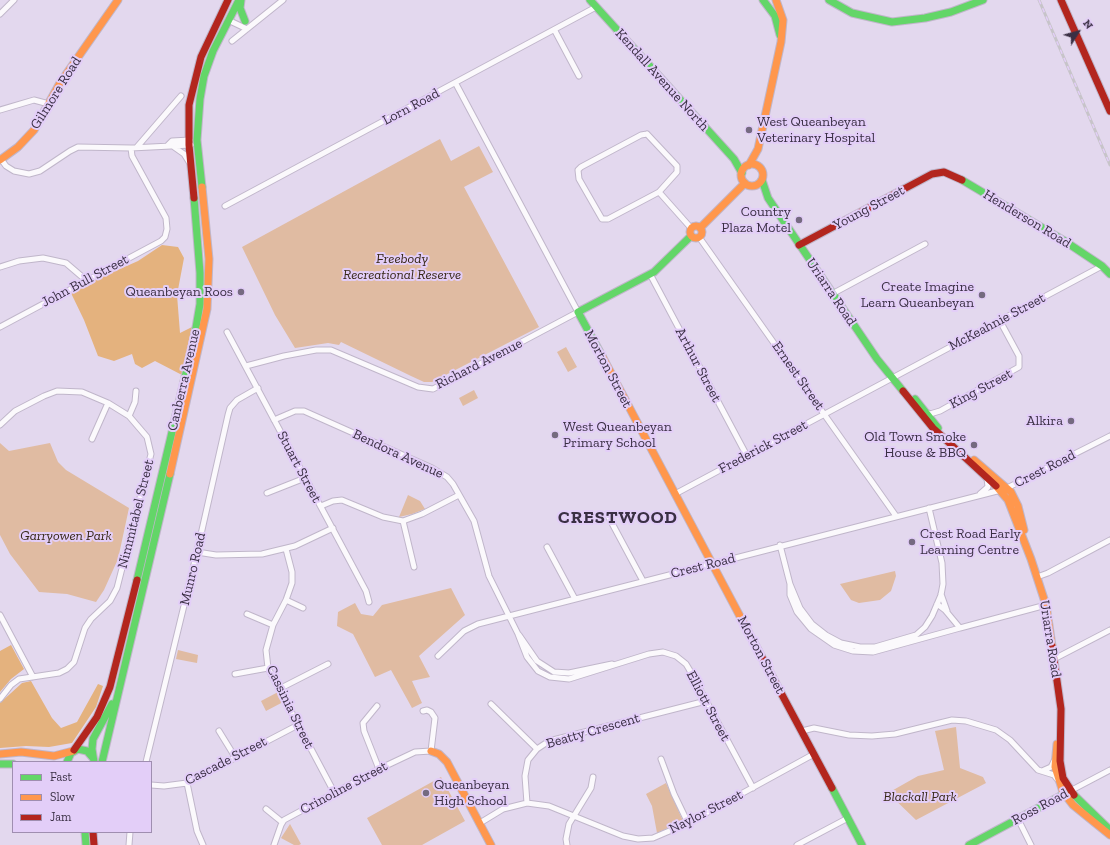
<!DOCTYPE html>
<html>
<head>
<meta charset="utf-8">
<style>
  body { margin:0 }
  #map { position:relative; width:1110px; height:845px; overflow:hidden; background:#e3d8ee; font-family:"Zilla Slab",serif }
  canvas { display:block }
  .legend { position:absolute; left:12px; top:761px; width:140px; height:72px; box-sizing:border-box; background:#e3cef8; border:1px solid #9f8eb0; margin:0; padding:5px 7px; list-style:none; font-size:12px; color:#3a2f44 }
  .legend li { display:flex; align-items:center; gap:8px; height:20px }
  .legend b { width:20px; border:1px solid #9f8eb0 }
  .north { position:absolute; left:1058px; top:12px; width:40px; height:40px; -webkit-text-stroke:3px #e3cef8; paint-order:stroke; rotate:53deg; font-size:11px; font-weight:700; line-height:16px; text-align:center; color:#3a2f44 }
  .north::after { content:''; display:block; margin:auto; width:14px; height:18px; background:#3a2f44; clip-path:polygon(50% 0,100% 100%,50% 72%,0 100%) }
</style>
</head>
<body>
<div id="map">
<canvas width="1110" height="845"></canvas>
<ul class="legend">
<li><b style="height:5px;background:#63d668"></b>Fast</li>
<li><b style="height:5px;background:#ff974d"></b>Slow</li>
<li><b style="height:5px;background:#b3261e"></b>Jam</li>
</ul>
<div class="north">N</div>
</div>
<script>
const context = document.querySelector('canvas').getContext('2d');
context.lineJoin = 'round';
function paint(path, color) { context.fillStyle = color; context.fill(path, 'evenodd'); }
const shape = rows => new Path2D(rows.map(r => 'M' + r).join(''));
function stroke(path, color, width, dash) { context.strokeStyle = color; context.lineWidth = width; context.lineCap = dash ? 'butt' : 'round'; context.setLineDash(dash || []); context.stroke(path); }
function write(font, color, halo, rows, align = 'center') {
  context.font = font + ' "Zilla Slab",serif'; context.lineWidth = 4; context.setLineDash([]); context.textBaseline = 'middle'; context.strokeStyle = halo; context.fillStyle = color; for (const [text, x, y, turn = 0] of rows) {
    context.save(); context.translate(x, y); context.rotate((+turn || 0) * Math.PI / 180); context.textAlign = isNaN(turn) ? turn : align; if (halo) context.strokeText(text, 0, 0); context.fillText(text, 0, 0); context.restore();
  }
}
paint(shape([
  [440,139,451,161,479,146,493,172,464,187,539,327,432,382,424,382,411,376,341,342,339,345,328,343,295,348,275,315,242,247],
  [566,347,577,367,568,372,557,352],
  [474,390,478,398,463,406,459,398],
  [0,443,9,451,50,443,58,462,66,470,129,508,118,559,104,590,96,602,67,594,39,592,10,554,0,535],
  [408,495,420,501,425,509,412,514,399,517],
  [895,571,896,576,891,591,880,600,859,603,851,600,840,584],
  [451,588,465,615,419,656,430,677,412,681,422,703,412,708,391,670,375,677,353,634,337,626,338,612,355,603,361,614,373,616,382,605],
  [178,650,198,655,197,663,176,659],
  [280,691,285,701,266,711,261,701],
  [956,727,960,768,983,777,986,783,916,820,888,793,918,776,944,770,935,731],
  [441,777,465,821,422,845,382,845,367,818],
  [666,783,683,821,657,833,652,806,646,794],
  [290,824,301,844,299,845,294,845,281,838]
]), '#e0bba2');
paint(shape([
  [162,245,178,247,184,258,177,295,180,333,192,327,182,375,155,361,142,368,135,364,132,354,114,361,98,356,84,320,70,291,138,261],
  [11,645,24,669,11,679,0,692,0,651],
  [31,681,52,718,61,728,77,722,98,684,103,686,96,707,72,743,49,747,26,746,0,748,0,703,22,683]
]), '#e4b27e');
const street = shape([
  [0,14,14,0],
  [228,20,247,29],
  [555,31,579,76],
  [232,41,283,0],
  [0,110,34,100,49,104],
  [647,134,677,166,677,172,659,192,608,219,602,219,579,179,578,170,581,167,641,135,647,134],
  [168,145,172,141,190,140],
  [137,147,181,96],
  [174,147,184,154,189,162],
  [1,159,6,166,14,171,29,174,40,171,70,151,78,147,131,148,191,145],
  [659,192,691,228],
  [225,206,596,7],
  [699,237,896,516],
  [0,267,19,261,43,258,66,263,87,281],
  [650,274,747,456],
  [832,294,925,244],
  [0,327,161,241,165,237,167,229,166,218,132,156,131,148],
  [227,332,366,591,369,602],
  [246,366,284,356,316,350,331,350,418,387,433,389,578,312,456,84],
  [926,412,930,414,940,411,1019,367,1019,356,1000,321],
  [129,416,135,402,136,391],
  [274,420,295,411,304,411,432,468,447,477,453,484,474,521,489,576,518,634,527,657,538,671,550,677,569,679,649,654,663,652,676,656,686,664,689,669,753,788],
  [0,425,15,411,44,396,57,391,82,392,108,403,129,416,147,437,151,454,117,588,110,601,91,619,85,628,74,662,67,669,59,673,19,679,11,685,0,699],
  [92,439,108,403],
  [1007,488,1110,436],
  [267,493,305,478],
  [675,494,1102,266],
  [980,494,988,487,987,478],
  [321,506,333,501,342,500,383,517,403,521,422,514,459,495],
  [607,514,643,581],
  [403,521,414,567],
  [780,545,790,584,790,595,797,612,811,629,834,645,853,651,873,652,960,628],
  [547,547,575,599],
  [286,549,292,572,292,583,286,600,273,625,266,650,268,668,335,794],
  [197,552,216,555,262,554,295,546,333,528],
  [1037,577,1048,573,1110,540],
  [790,584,800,608,812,624,826,635,841,643,860,647,875,647,916,635,925,627,932,616,941,595,943,584,942,563,929,508],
  [941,594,947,611],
  [286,600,303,608],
  [937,604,945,610,960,628,1046,605],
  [247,614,273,625],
  [0,615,33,677],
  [519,635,537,661,554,672,569,673,612,664],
  [438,656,464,631,478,624,1001,490],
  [1054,659,1110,630],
  [235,674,268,668],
  [279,689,328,664],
  [491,704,537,749],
  [377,706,363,723,364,731,379,769],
  [219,731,235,757],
  [802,731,814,728,849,735,872,736,895,734,952,720,966,721,996,730,1010,740,1038,770,1054,775,1057,779],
  [661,759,674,794,688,823],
  [146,762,197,552,228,415,230,408,237,400,258,388],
  [1042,771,1051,767,1054,761],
  [187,783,197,831,203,845],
  [151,785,164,786,187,783,298,725],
  [1070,791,1110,770],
  [527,803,525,776,528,760,537,749,549,741,706,701],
  [266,809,282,822],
  [1018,819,1031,845],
  [480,823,503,809,527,803,549,806,623,836,638,839,653,838,688,823,814,754],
  [129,845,130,832],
  [274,845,281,825,284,820,379,769,415,752,431,751,435,718,431,712,427,710,423,711],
  [567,845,566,839,569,824,591,788,593,777],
  [797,845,848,818]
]);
const fast = shape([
  [241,0,240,8,245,21],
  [590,0,734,159,742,173],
  [763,0,775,16,780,35],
  [829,0,852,13,892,22,925,18,951,12,983,0],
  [762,180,768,198,877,359,903,391],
  [962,180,1063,240,1102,266,1110,274],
  [202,187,197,140,200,99,204,76,213,51,239,0],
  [602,356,578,312,654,272,691,236],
  [915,399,938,428],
  [137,580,194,339,200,304,200,273,194,198],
  [67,762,71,753,78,749,87,751,93,758],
  [94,762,92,749,93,739,112,704],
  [102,762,170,474],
  [0,764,13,764],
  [832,788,862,845],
  [1074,795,1110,830],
  [85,832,86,845],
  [969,845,1068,792]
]);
const slow = shape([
  [0,160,18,147,34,130,60,83,118,0],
  '741 175a11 11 0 1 1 22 0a11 11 0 1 1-22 0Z',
  [749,165,758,149,781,42,783,20,776,0],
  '690 232a6 6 0 1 1 12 0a6 6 0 1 1-12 0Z',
  [700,228,745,183],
  [602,356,751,637],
  [974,460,1011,492,1018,506,1024,530],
  [170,474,207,309,209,259,202,187],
  [996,486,1008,500,1031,559,1046,605,1052,646],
  [1057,744,1055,767,1063,792,1073,805,1110,835],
  [431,751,439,754,447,762,491,845],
  [0,754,21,752,54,756,73,751]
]);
const jam = shape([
  [1061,0,1110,111],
  [194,198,189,145,189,105,201,57,228,0],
  [799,245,932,174,944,172,962,180],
  [903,391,933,428,996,486],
  [751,637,832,788],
  [1052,646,1061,709,1060,761,1063,778,1074,795],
  [74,750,97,717,110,687,137,580],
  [93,832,94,845]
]);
stroke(street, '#c0b6ca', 7);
stroke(fast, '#c0b6ca', 9);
stroke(slow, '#c0b6ca', 9);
stroke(jam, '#c0b6ca', 9);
stroke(street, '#fbf9fc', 5);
stroke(fast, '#63d668', 7);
stroke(slow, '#ff974d', 7);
stroke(jam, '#b3261e', 7);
const rail = shape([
  [1039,0,1110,165]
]);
stroke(rail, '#c7c4c9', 3);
stroke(rail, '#e3cef8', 1.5, [4.5]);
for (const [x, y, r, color] of [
  [749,130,4,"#756a80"],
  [799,220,4,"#756a80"],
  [241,292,4,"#756a80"],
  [982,295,4,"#756a80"],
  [1071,421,4,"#756a80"],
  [555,435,4,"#756a80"],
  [974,445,4,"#756a80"],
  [912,542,4,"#756a80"],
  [426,793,4,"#756a80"]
]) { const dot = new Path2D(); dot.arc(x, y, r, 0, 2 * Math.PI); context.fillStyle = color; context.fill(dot); stroke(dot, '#e3cef8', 1.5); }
write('14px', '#3a2f44', '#e3cef8', [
  ["Kendall Avenue North",662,80,48],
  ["Gilmore Road",56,93,-58],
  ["Lorn Road",411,107,-28],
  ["Young Street",869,208,-28],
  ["Henderson Road",1027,219,31],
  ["John Bull Street",85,281,-28],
  ["Uriarra Road",831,292,56],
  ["McKeahnie Street",997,322,-28],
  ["Richard Avenue",479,364,-27],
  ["Arthur Street",698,365,62],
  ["Morton Street",608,369,62],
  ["Ernest Street",798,376,55],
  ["Canberra Avenue",184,380,-77],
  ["King Street",981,389,-28],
  ["Frederick Street",763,447,-28],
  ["Bendora Avenue",398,454,25],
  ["Stuart Street",299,467,62],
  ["Crest Road",1045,469,-27],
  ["Nimmitabel Street",136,514,-76],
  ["Crest Road",703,566,-14],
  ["Munro Road",193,569,-77],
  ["Uriarra Road",1050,639,81],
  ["Morton Street",761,655,62],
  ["Elliott Street",708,706,62],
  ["Cassinia Street",290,707,64],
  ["Beatty Crescent",593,731,-16],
  ["Cascade Street",226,761,-27],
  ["Crinoline Street",344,788,-28],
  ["Ross Road",1040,807,-28],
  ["Naylor Street",706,812,-27]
]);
write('14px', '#3a2f44', '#e3cef8', [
  ["West Queanbeyan",757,122,"left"],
  ["Veterinary Hospital",757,138,"left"],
  ["Country",791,212],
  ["Plaza Motel",791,228],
  ["Create Imagine",974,287],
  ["Learn Queanbeyan",974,303],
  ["Queanbeyan Roos",233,292],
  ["Alkira",1063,421],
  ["West Queanbeyan",563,427,"left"],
  ["Primary School",563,443,"left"],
  ["Old Town Smoke",966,437],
  ["House & BBQ",966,453],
  ["Crest Road Early",920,534,"left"],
  ["Learning Centre",920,550,"left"],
  ["Queanbeyan",434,785,"left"],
  ["High School",434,801,"left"]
], 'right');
write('italic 14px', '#362716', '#e3cef8', [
  ["Freebody",402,259],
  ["Recreational Reserve",402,275],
  ["Garryowen Park",66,536],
  ["Blackall Park",920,797]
]);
context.letterSpacing = '1px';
write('bold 18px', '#3a2f44', '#e3cef8', [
  ["CRESTWOOD",618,518]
]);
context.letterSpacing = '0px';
</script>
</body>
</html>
